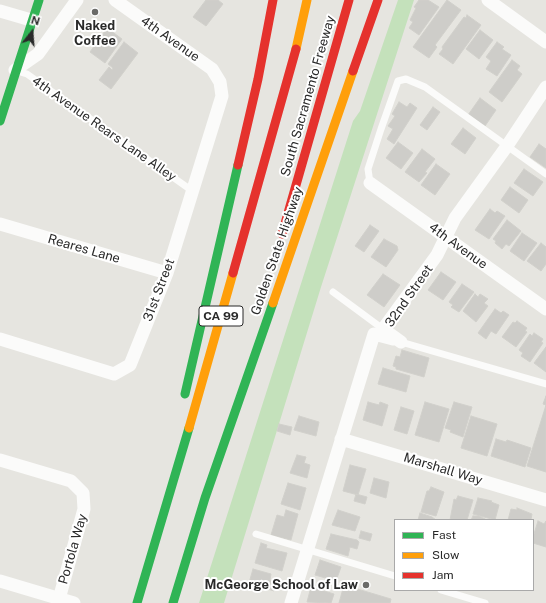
<!DOCTYPE html>
<html>
<head>
<meta charset="utf-8">
<style>
  body { margin:0 }
  #map { position:relative; width:546px; height:603px; overflow:hidden; background:#e6e5e0; font-family:"Public Sans",sans-serif }
  canvas { display:block }
  .legend { position:absolute; left:394px; top:519px; width:140px; height:72px; box-sizing:border-box; background:#fff; border:1px solid #a9a9a9; margin:0; padding:5px 7px; list-style:none; font-size:12px; color:#292929 }
  .legend li { display:flex; align-items:center; gap:8px; height:20px }
  .legend b { width:20px; border:1px solid #a9a9a9 }
  .north { position:absolute; left:12px; top:12px; width:40px; height:40px; -webkit-text-stroke:3px #fff; paint-order:stroke; rotate:17deg; font-size:11px; font-weight:700; line-height:16px; text-align:center; color:#292929 }
  .north::after { content:''; display:block; margin:auto; width:14px; height:18px; background:#292929; clip-path:polygon(50% 0,100% 100%,50% 72%,0 100%) }
</style>
</head>
<body>
<div id="map">
<canvas width="546" height="603"></canvas>
<ul class="legend">
<li><b style="height:5px;background:#30b455"></b>Fast</li>
<li><b style="height:5px;background:#ff9f0a"></b>Slow</li>
<li><b style="height:5px;background:#e5322d"></b>Jam</li>
</ul>
<div class="north">N</div>
</div>
<script>
const context = document.querySelector('canvas').getContext('2d');
context.lineJoin = 'round';
function paint(path, color) { context.fillStyle = color; context.fill(path, 'evenodd'); }
const shape = rows => new Path2D(rows.map(r => 'M' + r).join(''));
function stroke(path, color, width, dash) { context.strokeStyle = color; context.lineWidth = width; context.lineCap = dash ? 'butt' : 'round'; context.setLineDash(dash || []); context.stroke(path); }
function write(font, color, halo, rows, align = 'center') {
  context.font = font + ' "Public Sans",sans-serif'; context.lineWidth = 4; context.setLineDash([]); context.textBaseline = 'middle'; context.strokeStyle = halo; context.fillStyle = color; for (const [text, x, y, turn = 0] of rows) {
    context.save(); context.translate(x, y); context.rotate((+turn || 0) * Math.PI / 180); context.textAlign = isNaN(turn) ? turn : align; if (halo) context.strokeText(text, 0, 0); context.fillText(text, 0, 0); context.restore();
  }
}
paint(shape([
  [398,0,414,0,321,287,224,603,199,603,353,121,360,111]
]), '#c4e1bb');
const building = shape([
  [206,0,218,0,223,4,206,26,193,17,206,0],
  [419,0,428,0,439,7,419,35,409,28,413,22,410,20,416,8,414,7,419,0],
  [447,0,461,10,435,45,437,47,429,58,413,47,447,0],
  [467,15,481,25,453,64,439,54,443,49,442,47,464,17,466,18,467,15],
  [107,28,122,39,105,63,90,52,107,28],
  [480,30,493,40,479,59,466,49,480,30],
  [124,42,138,53,111,89,99,80,109,67,112,70,113,68,108,64,124,42],
  [497,42,504,47,502,49,511,55,497,76,486,69,491,61,486,57,497,42],
  [512,60,520,66,517,70,522,74,502,102,489,92,512,60],
  [480,98,496,110,485,126,468,115,480,98],
  [399,102,407,107,410,103,417,108,394,144,387,139,393,129,388,126,395,116,392,114,399,102],
  [433,107,440,112,427,130,420,125,433,107],
  [463,128,476,138,465,154,451,144,463,128],
  [398,142,413,153,401,169,386,158,398,142],
  [539,144,546,149,546,168,530,157,539,144],
  [422,149,435,159,425,172,427,173,419,182,405,172,422,149],
  [436,164,450,174,435,195,421,185,436,164],
  [524,169,543,182,533,196,514,183,524,169],
  [510,187,528,200,519,213,501,200,510,187],
  [490,209,495,213,497,211,505,216,489,239,475,230,490,209],
  [507,220,521,231,509,246,506,244,502,249,495,243,496,241,493,239,507,220],
  [370,225,379,231,364,252,355,246,370,225],
  [522,233,537,243,524,261,510,251,522,233],
  [384,239,397,246,398,250,386,267,371,257,384,239],
  [541,243,546,247,546,264,541,271,527,261,541,243],
  [441,272,456,282,443,300,428,290,441,272],
  [383,274,400,285,384,307,367,295,383,274],
  [462,284,474,292,459,312,451,307,453,305,449,302,462,284],
  [475,294,478,297,480,294,488,299,484,303,488,306,476,322,463,311,475,294],
  [495,309,501,313,503,311,509,315,496,334,491,331,486,339,478,333,495,309],
  [517,321,527,328,525,331,527,332,516,347,502,337,513,322,515,323,517,321],
  [534,333,543,339,541,342,543,343,530,362,521,356,523,353,519,350,530,334,532,336,534,333],
  [546,347,546,372,534,363,546,347],
  [402,350,429,358,424,377,396,369,396,367,393,366,396,356,400,357,402,350],
  [383,368,410,376,406,392,378,384,383,368],
  [546,396,546,472,527,466,546,405,543,404,546,396],
  [368,402,379,405,380,402,388,405,382,426,363,420,368,402],
  [425,402,449,409,439,442,415,435,425,402],
  [454,402,472,407,463,437,450,432,451,430,445,428,454,402],
  [401,407,414,411,407,434,394,430,401,407],
  [299,416,319,422,316,436,294,430,299,416],
  [471,416,497,424,487,456,461,448,471,416],
  [279,424,292,427,290,435,277,431,279,424],
  [496,439,506,442,507,440,531,448,525,467,491,456,496,439],
  [297,455,306,457,304,463,310,465,307,478,290,473,297,455],
  [350,465,366,469,358,495,343,491,350,465],
  [374,478,389,482,386,498,370,493,374,478],
  [288,483,306,488,300,510,281,504,288,483],
  [431,487,444,492,436,516,421,512,427,491,429,491,431,487],
  [356,494,367,497,365,504,354,501,356,494],
  [458,496,473,500,467,520,450,520,454,499,456,500,458,496],
  [478,498,492,501,491,502,499,505,495,520,473,514,478,498],
  [517,508,532,514,531,520,508,520,511,509,517,510,517,508],
  [286,510,298,514,291,540,271,535,277,515,284,517,286,510],
  [338,510,360,517,355,531,332,525,338,510],
  [420,513,432,517,436,520,418,520,420,513],
  [473,516,479,516,487,520,471,520,473,516],
  [538,521,544,524,546,521,546,547,533,543,533,537,538,521],
  [361,531,372,534,370,541,359,538,361,531],
  [331,534,357,540,359,542,357,549,350,547,348,556,326,549,331,534],
  [261,543,267,545,266,548,287,553,282,571,255,563,261,543],
  [320,560,341,567,336,581,315,575,320,560],
  [253,569,271,574,270,580,278,582,276,588,274,587,274,591,249,583,253,569],
  [344,585,391,599,390,603,339,603,344,585],
  [311,587,334,594,331,603,307,602,311,587]
]);
paint(building, '#cecdc9');
stroke(building, '#d1d0cb', 1);
stroke(shape([
  [17,71,27,74,191,190],
  [370,183,368,169,381,129,398,81,406,79,425,87,546,174],
  [333,292,383,329],
  [401,342,546,384],
  [256,534,395,576],
  [441,590,485,603]
]), '#fbfbfa', 7);
stroke(shape([
  [488,0,546,42],
  [0,11,31,20],
  [15,70,38,54,77,0],
  [370,183,546,309],
  [0,224,167,273],
  [0,339,114,374,130,365,167,273,222,96,220,82,212,69,115,0],
  [401,342,383,329,437,255,455,218,507,146,546,87],
  [341,439,546,500],
  [0,460,71,481,83,493,84,509,59,599],
  [0,581,74,603],
  [291,603,374,334,393,339]
]), '#fbfbfa', 13);
stroke(shape([
  [0,121,39,0],
  [185,394,238,165],
  [137,603,189,428],
  [173,603,205,498,273,303]
]), '#30b455', 9);
stroke(shape([
  [296,49,307,0],
  [273,303,353,71],
  [189,428,233,273]
]), '#ff9f0a', 9);
stroke(shape([
  [353,71,378,0],
  [238,165,258,79,273,0],
  [282,234,349,0],
  [233,273,296,49]
]), '#e5322d', 9);
for (const [x, y, r, color] of [
  [95,12,4,"#6b6b69"],
  [366,585,4,"#6b6b69"]
]) { const dot = new Path2D(); dot.arc(x, y, r, 0, 2 * Math.PI); context.fillStyle = color; context.fill(dot); stroke(dot, '#fff', 1.5); }
for (const [x, y, w] of [
  [221,316,44]
]) { const box = new Path2D(); box.roundRect(x - w / 2, y - 10, w, 20, 3); context.fillStyle = '#fff'; context.fill(box); stroke(box, '#292929', 1); }
write('bold 12px', '#292929', null, [
  ["CA 99",221,316]
]);
write('bold 13px', '#292929', '#fff', [
  ["Naked",95,26],
  ["Coffee",95,41],
  ["McGeorge School of Law",358,585,"right"]
]);
write('13px', '#292929', '#fff', [
  ["4th Avenue",170,39,35],
  ["South Sacramento Freeway",308,96,-74],
  ["4th Avenue Rears Lane Alley",104,129,35],
  ["4th Avenue",458,246,36],
  ["Reares Lane",84,249,16],
  ["Golden State Highway",277,251,-71],
  ["31st Street",159,290,-69],
  ["32nd Street",409,296,-55],
  ["Marshall Way",443,469,17],
  ["Portola Way",73,549,-74]
]);
</script>
</body>
</html>
